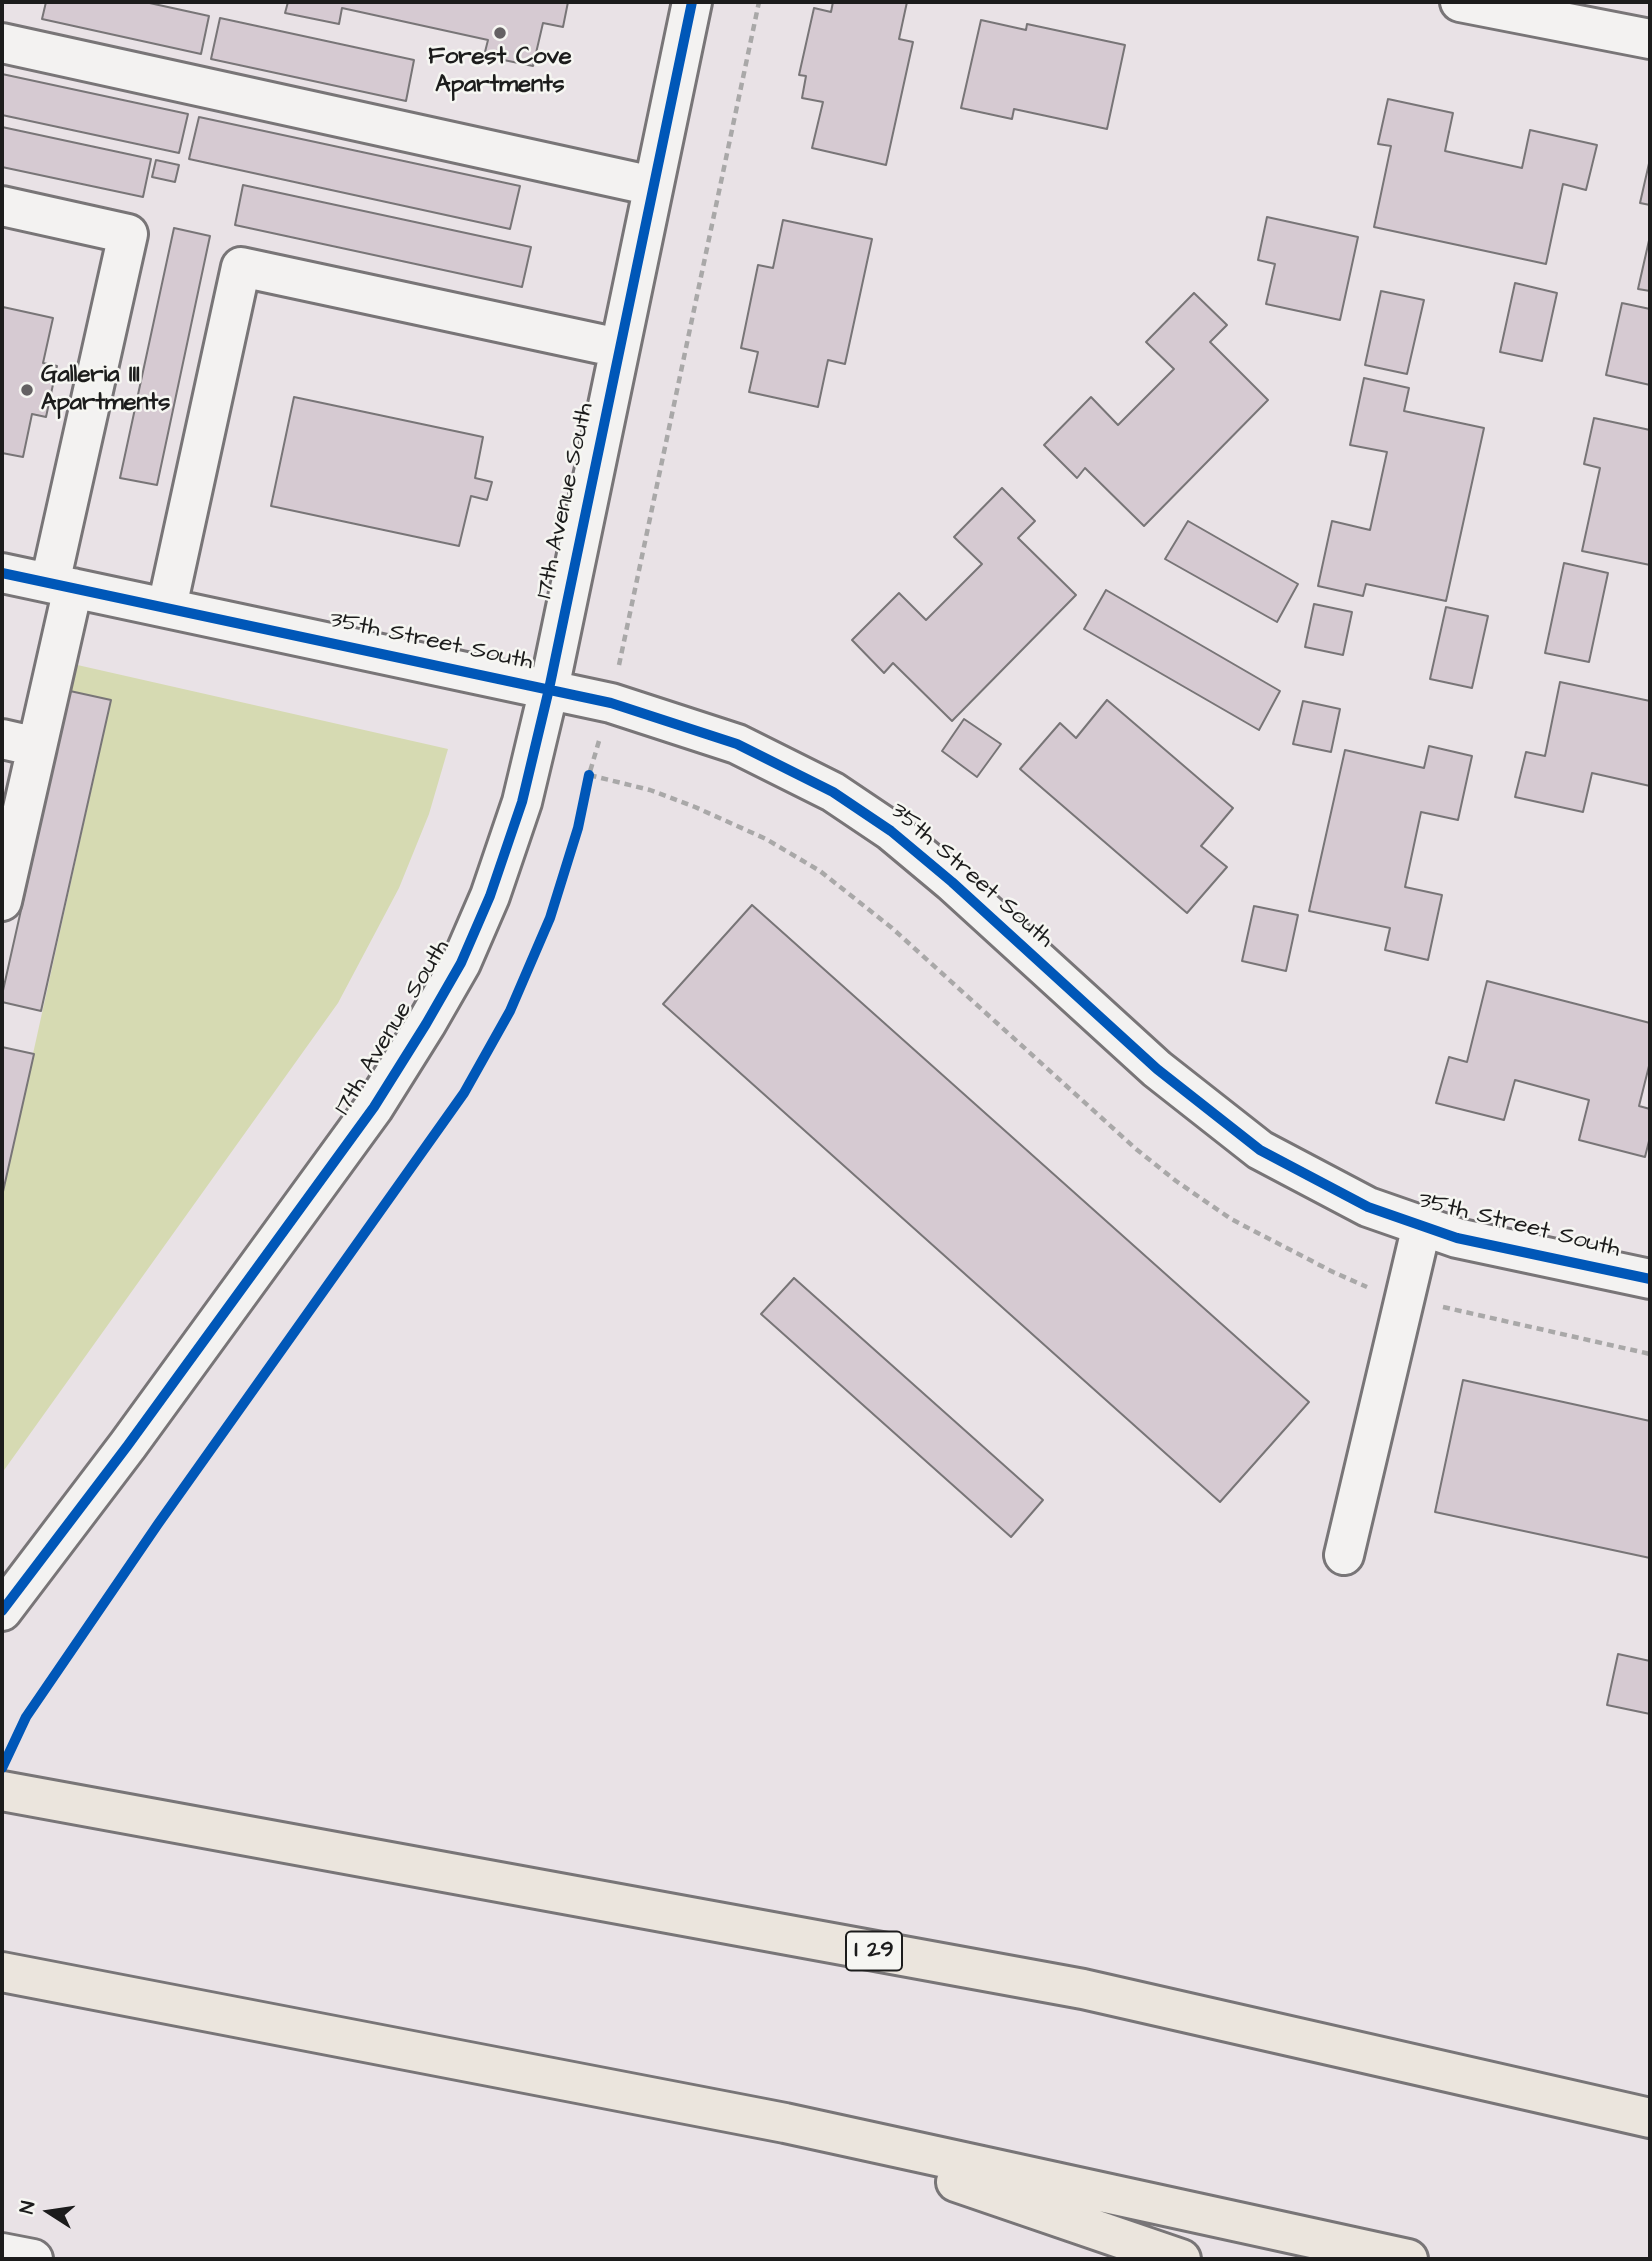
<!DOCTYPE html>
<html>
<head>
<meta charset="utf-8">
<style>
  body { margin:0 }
  #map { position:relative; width:1652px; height:2261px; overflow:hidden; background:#e9e2e6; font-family:"Architects Daughter",sans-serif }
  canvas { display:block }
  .frame { position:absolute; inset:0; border:4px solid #1c1c1c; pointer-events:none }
  .north { position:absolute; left:14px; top:2177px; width:70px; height:70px; -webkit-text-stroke:5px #f6f6f2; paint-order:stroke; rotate:282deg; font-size:19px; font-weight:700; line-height:28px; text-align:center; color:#1c1c1c }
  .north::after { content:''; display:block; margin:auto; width:24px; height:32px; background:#1c1c1c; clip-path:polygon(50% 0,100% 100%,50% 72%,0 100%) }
</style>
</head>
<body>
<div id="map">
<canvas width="1652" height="2261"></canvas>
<div class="frame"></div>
<div class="north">N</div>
</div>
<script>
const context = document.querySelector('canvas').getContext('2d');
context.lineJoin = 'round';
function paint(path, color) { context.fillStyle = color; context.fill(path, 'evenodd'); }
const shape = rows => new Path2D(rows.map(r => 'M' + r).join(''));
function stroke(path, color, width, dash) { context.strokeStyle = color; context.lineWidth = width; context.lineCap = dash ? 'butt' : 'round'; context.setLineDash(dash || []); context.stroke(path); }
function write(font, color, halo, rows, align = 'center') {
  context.font = font + ' "Architects Daughter",sans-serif'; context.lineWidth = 5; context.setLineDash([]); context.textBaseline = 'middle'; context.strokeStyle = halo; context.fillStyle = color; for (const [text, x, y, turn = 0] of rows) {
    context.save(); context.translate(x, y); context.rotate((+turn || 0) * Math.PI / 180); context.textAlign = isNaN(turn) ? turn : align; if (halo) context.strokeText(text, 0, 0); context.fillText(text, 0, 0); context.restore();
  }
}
paint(shape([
  [73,664,448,749,429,814,399,888,338,1003,2,1473,2,1194,111,701,70,691]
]), '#d6dab2');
const building = shape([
  [46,2,145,2,209,16,201,54,42,19,46,2],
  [288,2,568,2,563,27,543,23,533,66,484,56,488,40,342,8,339,24,285,13,288,2],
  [833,2,907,2,899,39,913,42,886,165,812,148,823,102,802,98,806,76,799,75,814,8,831,12,833,2],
  [220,18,414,60,406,101,211,59,220,18],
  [981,20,1026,30,1027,24,1125,45,1107,129,1014,109,1012,119,961,108,981,20],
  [2,74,188,114,179,153,2,115,2,74],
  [1388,99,1453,113,1445,151,1522,168,1530,130,1597,145,1586,190,1563,184,1546,264,1374,227,1391,146,1378,144,1388,99],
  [199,117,520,186,510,229,189,159,199,117],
  [2,127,151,159,143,197,2,167,2,127],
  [1650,159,1650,205,1640,203,1650,159],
  [156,160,179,165,175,182,152,177,156,160],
  [243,185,531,247,522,287,235,225,243,185],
  [1267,217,1358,237,1340,320,1266,304,1275,264,1258,260,1267,217],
  [783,220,872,239,845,364,828,360,818,407,749,392,758,352,741,348,758,265,773,268,783,220],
  [174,228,210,236,157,485,120,478,174,228],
  [1650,236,1650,291,1638,289,1650,236],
  [1515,283,1557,293,1542,361,1500,352,1515,283],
  [1381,291,1424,300,1407,374,1365,365,1381,291],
  [1194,293,1227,325,1210,342,1268,400,1144,526,1085,468,1077,478,1044,445,1091,397,1118,425,1174,369,1146,342,1194,293],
  [1622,303,1650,309,1650,385,1606,375,1622,303],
  [3,307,53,318,43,363,57,366,46,417,32,414,23,457,2,453,3,307],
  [1364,378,1409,388,1404,411,1484,428,1446,601,1366,584,1363,596,1318,586,1332,521,1370,530,1387,452,1350,445,1364,378],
  [294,397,483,437,475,478,492,482,487,500,471,496,459,546,271,506,294,397],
  [1594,418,1650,430,1650,565,1582,551,1600,468,1584,464,1594,418],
  [1002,488,1035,521,1018,538,1076,595,952,721,893,663,884,673,852,640,899,593,926,620,982,564,954,537,1002,488],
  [1188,521,1298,584,1277,622,1165,559,1188,521],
  [1564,563,1608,573,1589,662,1545,653,1564,563],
  [1106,590,1280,691,1259,730,1084,629,1106,590],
  [1314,604,1352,612,1343,655,1305,647,1314,604],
  [1446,607,1488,616,1472,688,1430,679,1446,607],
  [1560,682,1650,701,1650,786,1592,773,1583,812,1515,797,1526,752,1545,756,1560,682],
  [70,691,111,700,41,1011,2,1002,2,995,70,691],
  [1107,700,1233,808,1201,846,1227,867,1187,913,1020,769,1060,723,1076,738,1107,700],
  [1303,701,1340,709,1331,752,1293,744,1303,701],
  [964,719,1001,744,977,777,942,751,964,719],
  [1429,746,1472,756,1458,820,1421,812,1405,887,1442,895,1428,960,1385,950,1390,928,1309,911,1345,750,1424,768,1429,746],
  [752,905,1309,1402,1220,1502,663,1004,752,905],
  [1254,906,1298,915,1286,971,1242,961,1254,906],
  [1487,981,1650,1023,1650,1062,1639,1106,1650,1109,1650,1137,1645,1157,1579,1140,1589,1100,1515,1080,1504,1120,1436,1103,1449,1057,1467,1062,1487,981],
  [2,1047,34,1054,2,1196,2,1047],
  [794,1278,1043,1500,1011,1537,761,1314,794,1278],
  [1463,1380,1650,1421,1650,1558,1435,1512,1463,1380],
  [1618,1654,1650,1661,1650,1714,1607,1705,1618,1654]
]);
paint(building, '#d6cad2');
stroke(building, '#787577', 2);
const minor = shape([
  [1460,2,1650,39],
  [2,43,653,186],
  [2,206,128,234,50,583],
  [2,573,611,703,737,744,833,792,891,831,952,882,1157,1069,1260,1150,1368,1207,1457,1238,1650,1279],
  [167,607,241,267,619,348],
  [2,739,37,747,73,588],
  [2,901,37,747],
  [1344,1555,1422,1225],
  [2,1611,128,1445,374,1107,426,1024,461,963,490,896,522,802,549,689,692,2],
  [2,2253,33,2259]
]);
const highway = shape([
  [2,1791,1083,1989,1650,2118],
  [2,1972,785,2123,1408,2259],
  [956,2182,1181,2259]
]);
stroke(minor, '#787577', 44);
stroke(highway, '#787577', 44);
stroke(shape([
  [619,665,759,2],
  [599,741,589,775,650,790,695,807,766,839,820,871,892,928,1136,1149,1176,1181,1231,1219,1333,1272,1367,1287],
  [1443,1307,1650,1354]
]), '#a9a8a8', 4.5, [7, 5]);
stroke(minor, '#f3f2f1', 38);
stroke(highway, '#ebe5dd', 38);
stroke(shape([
  [2,573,611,703,737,744,833,792,891,831,952,882,1157,1069,1260,1150,1368,1207,1457,1238,1650,1279],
  [2,1611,128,1445,374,1107,426,1024,461,963,490,896,522,802,549,689,692,2],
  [2,1768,26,1717,158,1524,464,1093,510,1011,550,918,578,828,589,775]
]), '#0057b8', 10);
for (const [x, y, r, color] of [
  [500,33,7,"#646163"],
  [27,390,7,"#646163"]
]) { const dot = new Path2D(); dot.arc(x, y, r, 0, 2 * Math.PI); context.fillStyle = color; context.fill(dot); stroke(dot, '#f6f6f2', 2.5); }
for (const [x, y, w] of [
  [874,1951,56]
]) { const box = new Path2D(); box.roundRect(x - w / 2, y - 19.5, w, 39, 5); context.fillStyle = '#f6f6f2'; context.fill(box); stroke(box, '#1c1c1c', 2); }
write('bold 23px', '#1c1c1c', null, [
  ["I 29",874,1951]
]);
write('bold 24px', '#1c1c1c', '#f6f6f2', [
  ["Forest Cove",500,58],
  ["Apartments",500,86],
  ["Galleria III",41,376,"left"],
  ["Apartments",41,404,"left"]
]);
write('24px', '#1c1c1c', '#f6f6f2', [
  ["17th Avenue South",566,501,-78],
  ["35th Street South",431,642,12],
  ["35th Street South",971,876,41],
  ["17th Avenue South",393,1028,-59],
  ["35th Street South",1519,1226,14]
]);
</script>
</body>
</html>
